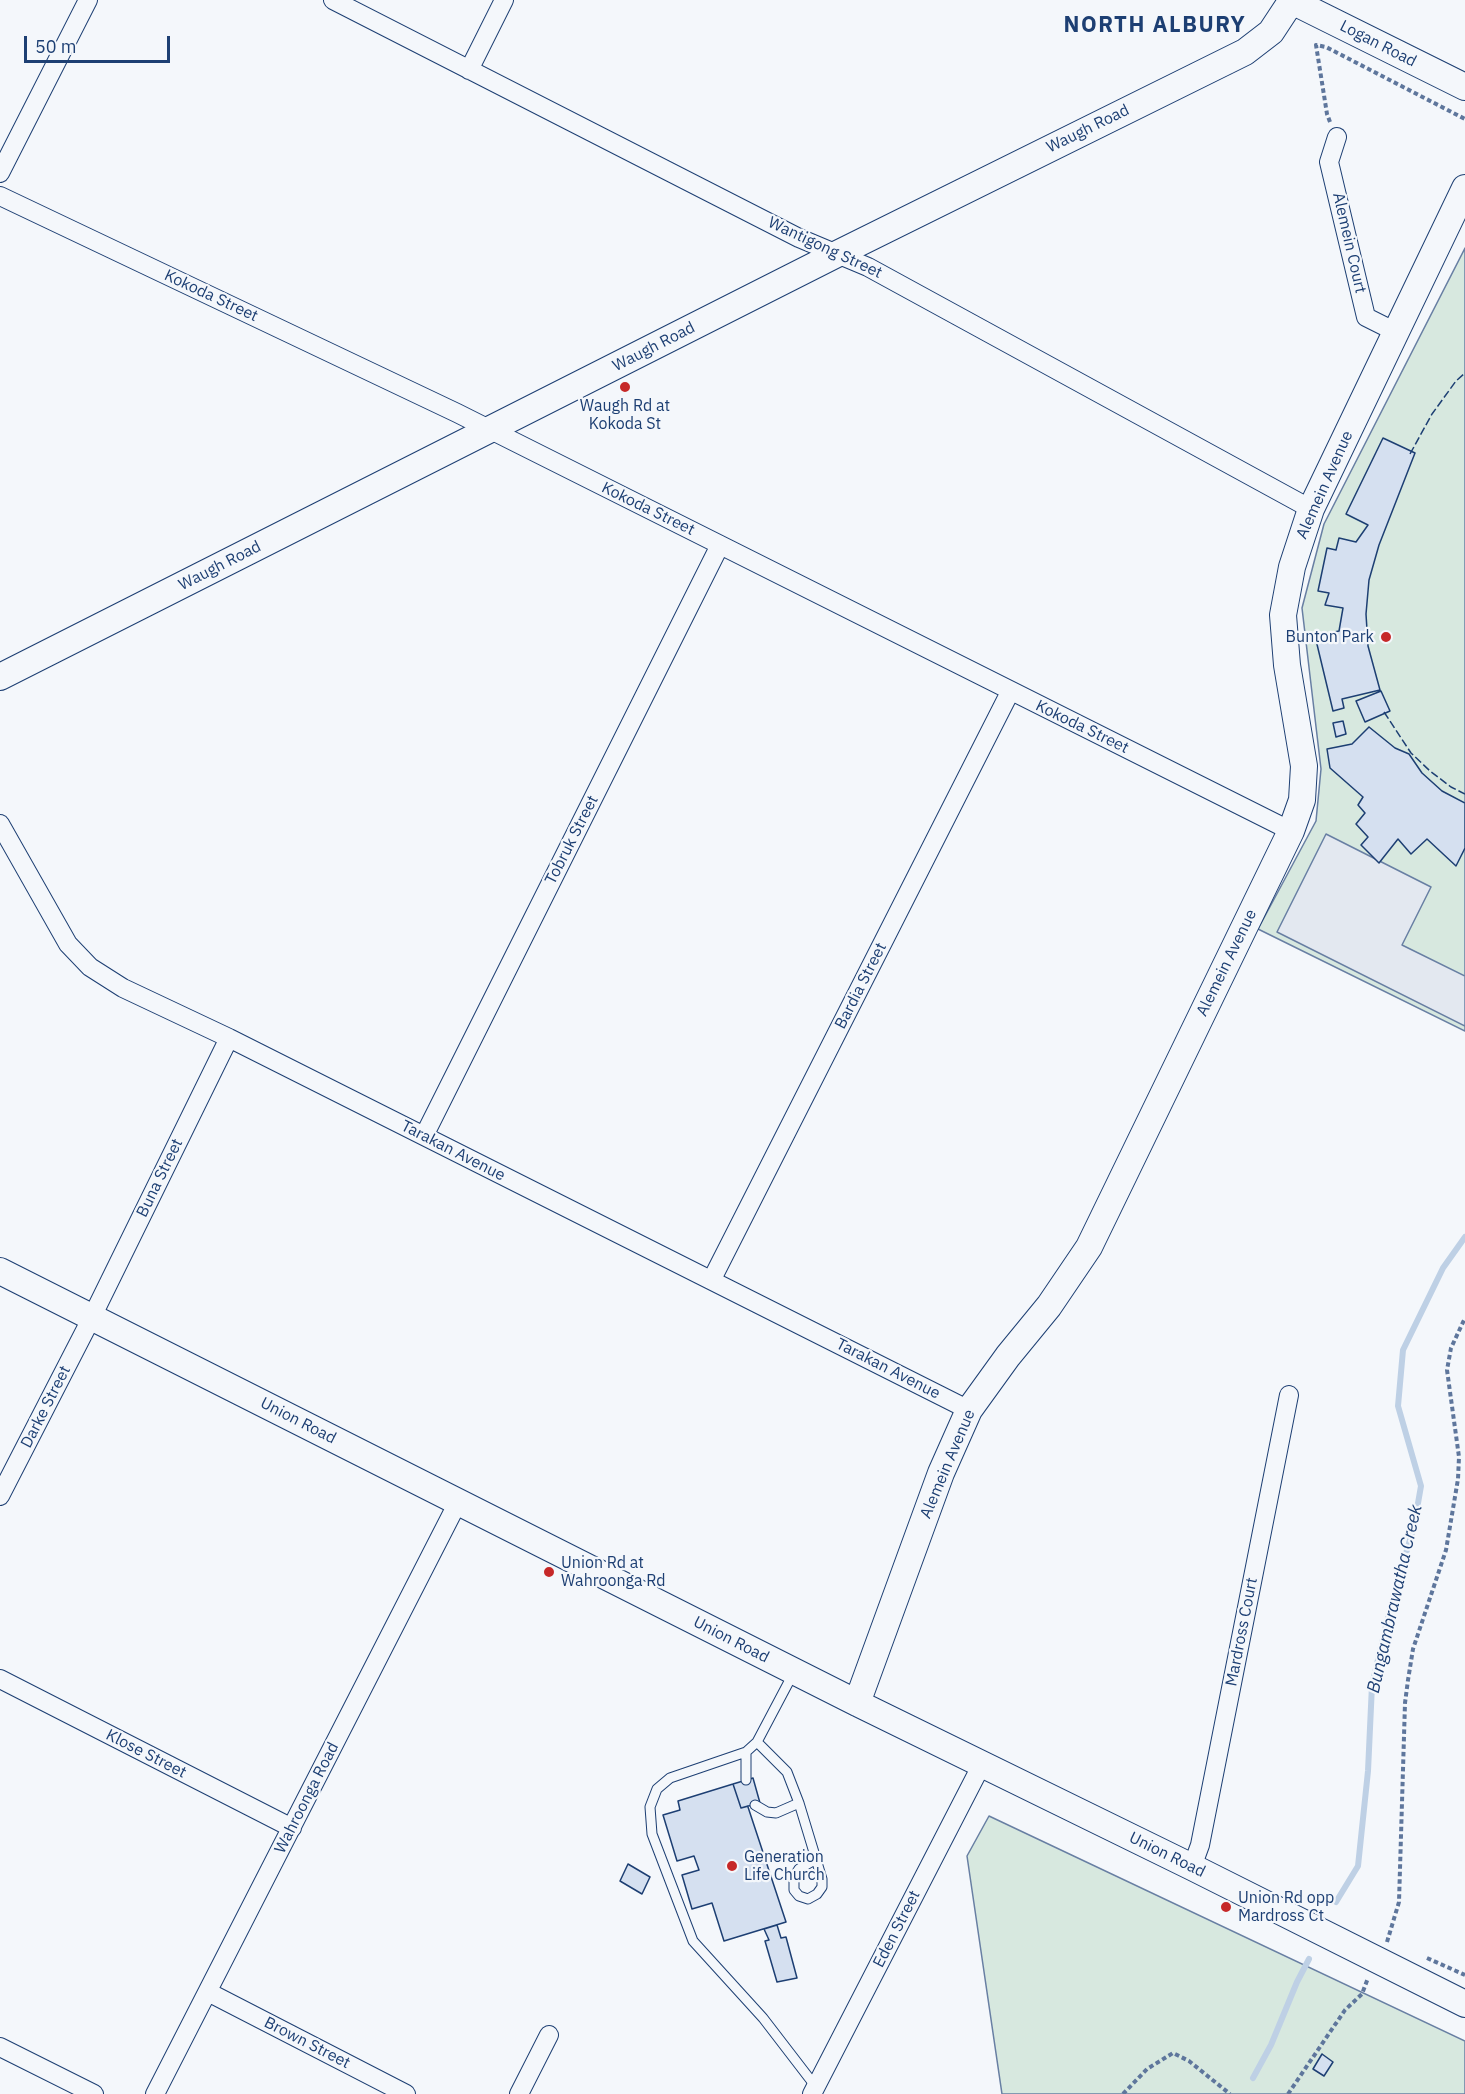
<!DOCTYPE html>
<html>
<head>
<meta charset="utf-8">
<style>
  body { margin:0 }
  #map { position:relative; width:1465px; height:2094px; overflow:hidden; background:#f4f7fb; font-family:"IBM Plex Sans",sans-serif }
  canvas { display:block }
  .scale { position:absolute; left:24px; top:36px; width:146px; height:27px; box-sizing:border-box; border:3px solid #1d3f73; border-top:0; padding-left:8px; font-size:18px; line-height:21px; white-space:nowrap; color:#1d3f73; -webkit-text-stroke:4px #f4f7fb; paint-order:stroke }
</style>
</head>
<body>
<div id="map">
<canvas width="1465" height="2094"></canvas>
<div class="scale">50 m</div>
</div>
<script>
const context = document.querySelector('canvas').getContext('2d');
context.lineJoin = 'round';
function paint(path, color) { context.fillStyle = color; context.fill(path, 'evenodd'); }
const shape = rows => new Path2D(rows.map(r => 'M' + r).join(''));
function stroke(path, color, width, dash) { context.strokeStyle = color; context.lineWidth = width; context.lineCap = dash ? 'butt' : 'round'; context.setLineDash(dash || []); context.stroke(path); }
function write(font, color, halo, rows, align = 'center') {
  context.font = font + ' "IBM Plex Sans",sans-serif'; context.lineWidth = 4.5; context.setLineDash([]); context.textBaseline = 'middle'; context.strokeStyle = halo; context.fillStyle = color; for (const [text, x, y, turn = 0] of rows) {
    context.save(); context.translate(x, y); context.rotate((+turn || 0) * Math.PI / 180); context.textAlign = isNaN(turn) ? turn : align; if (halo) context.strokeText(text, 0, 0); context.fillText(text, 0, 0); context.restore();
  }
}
const green = shape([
  [1465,248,1465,1031,1258,929,1316,821,1321,769,1302,608,1324,524,1465,248],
  [989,1816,1465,2041,1465,2094,1002,2094,967,1856,989,1816]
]);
paint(green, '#d7e8df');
stroke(green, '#687fa3', 1.5);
const parking = shape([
  [1326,834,1431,887,1402,945,1465,976,1465,1026,1277,932,1326,834]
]);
paint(parking, '#e3e8f0');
stroke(parking, '#687fa3', 1.5);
stroke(shape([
  [1336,1902,1358,1866,1368,1771,1372,1685,1392,1601,1414,1526,1421,1486,1398,1406,1403,1350,1443,1268,1465,1237],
  [1253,2078,1271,2045,1297,1982,1309,1959]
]), '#bed0e5', 6);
const building = shape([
  [1383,438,1415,453,1379,545,1369,580,1366,614,1368,646,1380,690,1342,699,1344,708,1333,711,1315,636,1339,631,1343,608,1325,605,1329,593,1318,591,1327,548,1336,550,1339,538,1356,542,1368,525,1346,514,1383,438],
  [1381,691,1390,711,1365,722,1356,701,1381,691],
  [1343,721,1346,734,1336,737,1333,723,1343,721],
  [1369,727,1395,748,1409,754,1422,773,1442,791,1465,803,1465,848,1456,866,1427,839,1411,854,1398,839,1379,863,1361,845,1368,837,1356,824,1365,813,1358,805,1363,797,1330,768,1327,749,1352,744,1369,727],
  [753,1778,760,1803,741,1808,733,1784,753,1778],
  [733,1784,741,1808,748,1806,748,1807,786,1922,724,1941,712,1903,692,1909,682,1875,699,1870,694,1856,677,1861,663,1815,680,1810,678,1801,733,1784],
  [628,1864,650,1877,642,1894,620,1881,628,1864],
  [777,1925,781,1938,786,1937,797,1978,777,1982,765,1941,769,1940,764,1929,777,1925],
  [1322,2054,1333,2062,1324,2076,1313,2069,1322,2054]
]);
paint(building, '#d5e0f0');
stroke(building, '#1d3f73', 1.5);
const lane = shape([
  [794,1672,757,1742,746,1752,670,1778,657,1789,650,1807,652,1834,693,1941,763,2018,816,2087],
  [757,1742,787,1772,799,1803,816,1859,822,1879,822,1887,817,1894,808,1899,799,1896,794,1890,794,1877,799,1869,816,1859],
  [746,1780,746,1752],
  [755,1805,767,1812,776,1813,799,1803]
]);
const street = shape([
  [333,0,799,238,868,267,1311,509],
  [469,70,504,0],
  [1337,137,1329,162,1366,317,1396,332],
  [0,173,88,0],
  [0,196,457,413,1291,831],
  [0,824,68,944,90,967,123,988,229,1038,969,1410],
  [424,1136,720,545],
  [712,1279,1010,692],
  [0,1496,92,1317,229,1038],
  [0,1679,292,1828],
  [1192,1867,1200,1845,1289,1395],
  [208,1992,406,2094],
  [0,2047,94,2094],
  [155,2094,458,1502],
  [519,2094,549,2035],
  [812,2094,982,1764]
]);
const secondary = shape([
  [1290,0,1465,87],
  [0,677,837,254,1245,52,1271,32,1292,0],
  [0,1271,857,1703,1192,1867,1465,2004],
  [857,1703,941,1473,969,1410,1008,1356,1049,1306,1089,1247,1291,831,1302,800,1304,766,1287,665,1283,615,1292,567,1311,509,1465,188]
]);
stroke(lane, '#1d3f73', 11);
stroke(street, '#1d3f73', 20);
stroke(secondary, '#1d3f73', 28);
stroke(shape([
  [1330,122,1327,114,1316,45,1326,47,1465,119],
  [1387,1942,1399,1902,1405,1703,1408,1680,1413,1649,1446,1550,1458,1479,1459,1457,1447,1370,1451,1348,1465,1318],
  [1427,1958,1465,1975],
  [1123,2094,1147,2069,1173,2053,1189,2061,1230,2094],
  [1288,2094,1345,2010,1362,1994,1368,1978]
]), '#5e769c', 4, [4.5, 3]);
stroke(lane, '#f4f7fb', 9);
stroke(street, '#f4f7fb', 18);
stroke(secondary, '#f4f7fb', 26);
stroke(shape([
  [1410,454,1432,414,1456,381,1465,373],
  [1384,712,1411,753,1430,771,1451,787,1465,794]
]), '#1d3f73', 1.5, [8, 3]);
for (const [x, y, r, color] of [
  [625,387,6,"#c62828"],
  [1386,637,6,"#c62828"],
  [549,1572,6,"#c62828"],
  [732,1866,6,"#c62828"],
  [1226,1907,6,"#c62828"]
]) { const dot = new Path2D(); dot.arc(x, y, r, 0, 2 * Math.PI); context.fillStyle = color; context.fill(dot); stroke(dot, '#f4f7fb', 2); }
write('16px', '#1d3f73', '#f4f7fb', [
  ["Logan Road",1378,44,27],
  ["Waugh Road",1088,129,-26],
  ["Alemein Court",1349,243,77],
  ["Wantigong Street",825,248,25],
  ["Kokoda Street",211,296,25],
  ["Waugh Road",654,347,-27],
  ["Alemein Avenue",1325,485,-66],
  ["Kokoda Street",648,509,26],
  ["Waugh Road",220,566,-27],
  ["Kokoda Street",1082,727,26],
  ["Tobruk Street",572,840,-63],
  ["Alemein Avenue",1227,963,-64],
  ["Bardia Street",861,986,-63],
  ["Tarakan Avenue",453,1151,27],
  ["Buna Street",160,1178,-64],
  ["Tarakan Avenue",888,1369,27],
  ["Darke Street",46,1407,-63],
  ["Union Road",298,1421,27],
  ["Alemein Avenue",948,1464,-67],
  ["Mardross Court",1242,1632,-79],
  ["Union Road",731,1640,27],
  ["Klose Street",146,1754,27],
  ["Wahroonga Road",307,1798,-63],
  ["Union Road",1167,1855,26],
  ["Eden Street",897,1929,-63],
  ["Brown Street",307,2043,27]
]);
write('16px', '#1d3f73', '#f4f7fb', [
  ["Waugh Rd at",625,406,"center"],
  ["Kokoda St",625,424,"center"],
  ["Bunton Park",1374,637,"right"],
  ["Union Rd at",561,1563],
  ["Wahroonga Rd",561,1581],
  ["Generation",744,1857],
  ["Life Church",744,1875],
  ["Union Rd opp",1238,1898],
  ["Mardross Ct",1238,1916]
], 'left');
write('italic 18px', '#1d3f73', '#f4f7fb', [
  ["Bungambrawatha Creek",1395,1599,-77]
]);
context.letterSpacing = '1.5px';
write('bold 22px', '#1d3f73', '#f4f7fb', [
  ["NORTH ALBURY",1155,26]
]);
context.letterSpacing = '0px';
</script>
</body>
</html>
